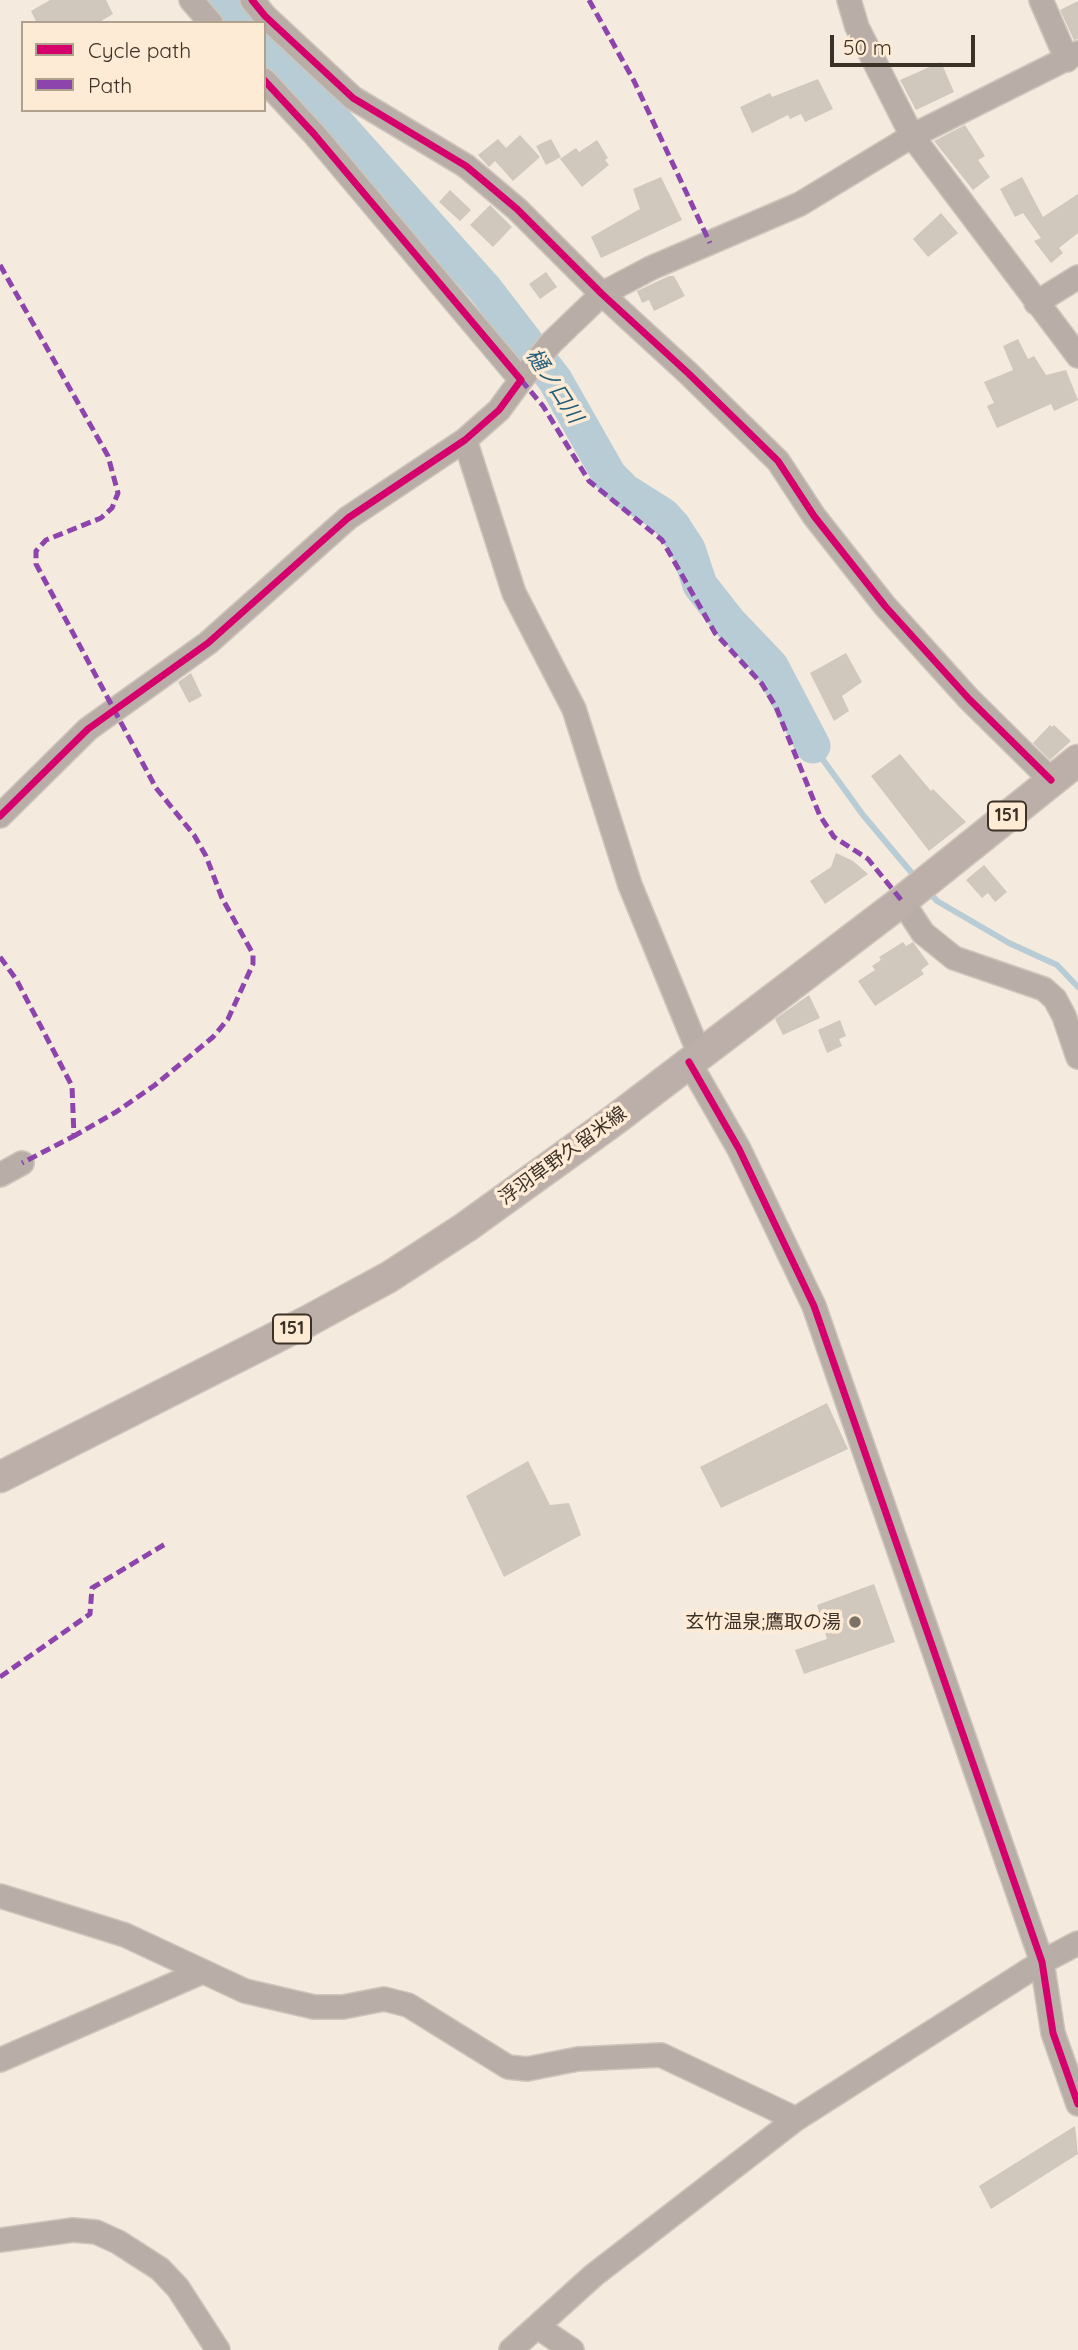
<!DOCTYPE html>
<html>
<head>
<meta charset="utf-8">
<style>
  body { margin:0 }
  #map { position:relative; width:1078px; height:2350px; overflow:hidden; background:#f5eade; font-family:Quicksand,sans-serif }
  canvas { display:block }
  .legend { position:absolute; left:21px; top:21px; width:245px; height:91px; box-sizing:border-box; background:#feebd5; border:2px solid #b0a18f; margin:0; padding:9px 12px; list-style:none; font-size:21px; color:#3b3127 }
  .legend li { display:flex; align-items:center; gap:14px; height:35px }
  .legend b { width:35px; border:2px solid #b0a18f }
  .scale { position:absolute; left:830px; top:35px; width:145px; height:32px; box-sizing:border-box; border:4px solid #3b3127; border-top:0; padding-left:9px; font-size:21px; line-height:24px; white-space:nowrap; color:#3b3127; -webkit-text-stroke:5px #feebd5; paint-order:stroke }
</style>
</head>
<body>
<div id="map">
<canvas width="1078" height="2350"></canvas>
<ul class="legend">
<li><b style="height:9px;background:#d6006c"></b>Cycle path</li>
<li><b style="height:9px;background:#8e44ad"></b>Path</li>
</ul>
<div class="scale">50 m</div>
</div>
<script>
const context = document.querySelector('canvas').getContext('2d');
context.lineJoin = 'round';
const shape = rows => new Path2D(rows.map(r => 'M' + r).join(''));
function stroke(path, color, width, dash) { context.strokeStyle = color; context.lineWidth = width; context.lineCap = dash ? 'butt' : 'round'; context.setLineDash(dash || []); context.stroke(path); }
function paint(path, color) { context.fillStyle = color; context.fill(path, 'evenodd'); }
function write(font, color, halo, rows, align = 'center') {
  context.font = font + ' Quicksand,"Noto Sans JP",sans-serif'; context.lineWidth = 7; context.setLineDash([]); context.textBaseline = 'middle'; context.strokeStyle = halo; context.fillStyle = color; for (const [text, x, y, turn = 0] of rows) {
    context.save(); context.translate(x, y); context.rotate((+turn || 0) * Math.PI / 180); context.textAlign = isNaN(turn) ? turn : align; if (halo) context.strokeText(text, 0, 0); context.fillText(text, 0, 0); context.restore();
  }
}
stroke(shape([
  [813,746,863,815,916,878],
  [928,891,937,901,1009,943,1057,965,1078,987]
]), '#b8ccd6', 6);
stroke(shape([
  [226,0,247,23],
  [264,42,485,289,555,380,609,475,625,491,663,515,673,526,688,549,700,585,729,622,771,666,813,746]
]), '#b8ccd6', 35);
paint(shape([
  [50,0,106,0,113,14,98,23,37,23,31,11],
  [1078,1,1078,39,1074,40,1060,10],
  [941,62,954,92,916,110,900,80],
  [818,79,833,109,805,122,801,114,790,119,788,115,752,133,740,107,770,93,772,97],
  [965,125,985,156,978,160,990,177,973,190,934,141],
  [520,135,540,157,513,181,495,161,489,167,478,155,498,139,506,148],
  [551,139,561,157,546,165,536,146],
  [597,140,608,158,605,160,609,165,582,187,560,159,576,148,579,152],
  [661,177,682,220,601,258,591,237,640,209,633,189],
  [1022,177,1043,217,1078,194,1078,233,1059,248,1063,253,1051,263,1034,241,1041,238,1023,213,1015,217,1000,189],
  [450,190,471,210,460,221,439,202],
  [490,205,512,227,493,247,470,225],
  [941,213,958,233,928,257,913,239],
  [546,272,557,287,540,299,529,284],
  [669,276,674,276,685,296,654,311,649,300,642,303,637,291],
  [1018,339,1028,359,1034,356,1046,375,1066,370,1078,400,1054,411,1051,404,997,428,987,406,994,403,984,382,1013,370,1003,346],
  [846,653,862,682,842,696,849,711,834,721,810,673],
  [191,673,202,696,189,703,178,682],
  [1050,725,1052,727,1054,725,1071,741,1050,760,1033,743],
  [900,754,931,791,933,789,966,822,929,851,871,776],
  [836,853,853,861,868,874,825,904,810,881,831,867],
  [984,865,1007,892,995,902,988,893,982,898,966,880],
  [903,942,906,946,913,942,929,964,921,970,924,974,875,1006,858,981,875,970,872,966,881,960,879,957],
  [809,995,820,1018,783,1035,775,1019],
  [840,1020,846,1036,839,1039,842,1046,827,1053,818,1030],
  [827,1403,848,1449,721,1508,700,1467],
  [528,1461,550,1505,569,1503,581,1535,504,1577,466,1496],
  [874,1584,895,1642,804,1674,795,1650,827,1639,817,1605],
  [1075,2126,1078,2154,991,2209,979,2186]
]), '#d0c7bd');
const minor = shape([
  [191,0,211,23],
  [252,0,265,16,353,98,466,166,517,209,602,294,688,373,778,461,814,516,885,606,969,699,1051,780],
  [849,0,857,27,912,136,1078,356],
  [1041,0,1067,60],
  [1036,303,1078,277],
  [521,380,551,343,602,294,651,268,800,204,912,136,1078,53],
  [465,440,514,593,574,709,630,885,699,1053],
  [0,816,88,729,208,643,348,518,465,440,499,410,521,380,314,134,264,80],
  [902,901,923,933,954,958,1044,989,1055,999,1064,1016,1078,1057],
  [689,1062,739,1149,814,1306,1042,1962,1053,2033,1078,2104],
  [0,1175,22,1163],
  [0,1896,125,1935,245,1991,314,2007,343,2007,384,1999,408,2005,508,2067,527,2069,578,2059,661,2055,796,2119],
  [0,2060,202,1972],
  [0,2240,73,2230,96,2232,118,2242,160,2269,178,2288,218,2350],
  [539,2328,572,2350],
  [511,2350,594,2275,796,2119,1042,1962,1078,1943]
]);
const major = shape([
  [0,1477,308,1321,389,1277,466,1227,613,1121,902,901,1078,760]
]);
stroke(minor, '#cec5bb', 26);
stroke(major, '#cec5bb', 33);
stroke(minor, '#b9ada8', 23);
stroke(major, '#bcaea8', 30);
stroke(shape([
  [589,0,634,81,710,243],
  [0,265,108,456,118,493,112,508,101,518,46,540,36,551,36,564,156,788,194,835,206,856,222,898,253,954,253,964,228,1019,213,1037,155,1085,116,1112,74,1136],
  [521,380,543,406,589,481,662,540,715,633,762,684,776,707,820,816,834,837,868,859,902,901],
  [0,957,16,979,72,1086,74,1136,22,1163],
  [0,1677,90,1614,92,1588,167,1543]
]), '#8e44ad', 5, [10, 5]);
stroke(shape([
  [252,0,265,16,353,98,466,166,517,209,602,294,688,373,778,461,814,516,885,606,969,699,1051,780],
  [0,816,88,729,208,643,348,518,465,440,499,410,521,380,314,134,264,80],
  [689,1062,739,1149,814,1306,1042,1962,1053,2033,1078,2104]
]), '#d6006c', 7);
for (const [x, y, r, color] of [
  [855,1622,7,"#7c7267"]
]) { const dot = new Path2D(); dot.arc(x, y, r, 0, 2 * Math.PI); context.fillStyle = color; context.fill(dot); stroke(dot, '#feebd5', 2.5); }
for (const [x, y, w] of [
  [1007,816,38],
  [292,1329,38]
]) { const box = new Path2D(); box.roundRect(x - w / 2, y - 14.5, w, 29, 5); context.fillStyle = '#feebd5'; context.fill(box); stroke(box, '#3b3127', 2); }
write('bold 18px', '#3b3127', null, [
  ["151",1007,816],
  ["151",292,1329]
]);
write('19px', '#3b3127', '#feebd5', [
  ["浮羽草野久留米線",563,1156,-36]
]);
write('19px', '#3b3127', '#feebd5', [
  ["玄竹温泉;鷹取の湯",841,1622]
], 'right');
write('italic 21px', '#215c78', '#feebd5', [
  ["樋ノ口川",554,386,57]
]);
</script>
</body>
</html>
